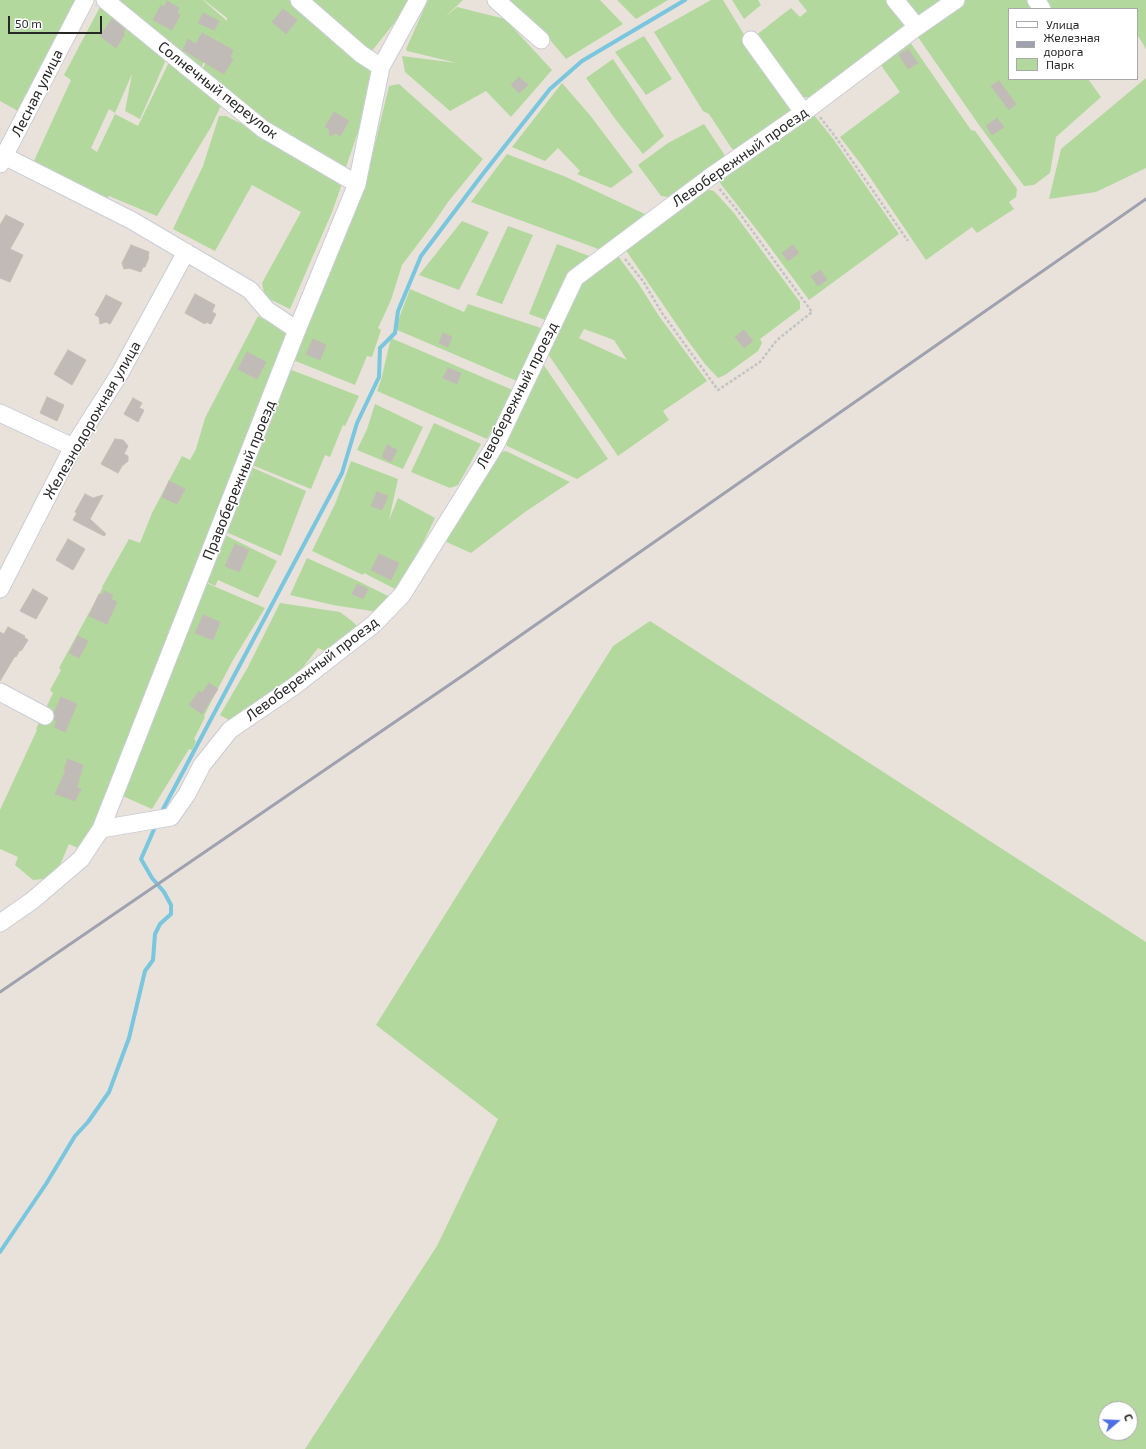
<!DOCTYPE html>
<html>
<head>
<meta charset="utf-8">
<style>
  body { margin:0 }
  #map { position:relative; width:1146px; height:1449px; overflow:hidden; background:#e8e2da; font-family:"Exo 2",sans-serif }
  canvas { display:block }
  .legend { position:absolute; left:1008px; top:8px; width:130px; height:72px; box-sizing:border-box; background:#fff; border:1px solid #a9a9a9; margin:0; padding:5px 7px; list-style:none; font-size:12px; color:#272727 }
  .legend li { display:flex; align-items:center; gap:8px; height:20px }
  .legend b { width:20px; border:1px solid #a9a9a9 }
  .north { position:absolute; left:1098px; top:1401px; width:40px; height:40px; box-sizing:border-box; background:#fff; border:1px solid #a9a9a9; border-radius:50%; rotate:71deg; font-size:11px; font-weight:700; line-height:16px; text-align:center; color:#272727 }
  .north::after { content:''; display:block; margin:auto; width:14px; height:18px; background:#4c6de3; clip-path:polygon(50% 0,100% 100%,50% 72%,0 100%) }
  .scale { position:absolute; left:8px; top:16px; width:94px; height:18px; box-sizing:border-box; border:2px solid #272727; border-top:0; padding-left:5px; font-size:12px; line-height:14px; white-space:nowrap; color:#272727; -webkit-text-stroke:3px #fff; paint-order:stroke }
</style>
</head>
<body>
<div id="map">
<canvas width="1146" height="1449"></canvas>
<ul class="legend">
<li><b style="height:5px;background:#fff"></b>Улица</li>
<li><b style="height:5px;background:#9ea1af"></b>Железная дорога</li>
<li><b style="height:11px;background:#b3d89d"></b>Парк</li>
</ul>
<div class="north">С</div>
<div class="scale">50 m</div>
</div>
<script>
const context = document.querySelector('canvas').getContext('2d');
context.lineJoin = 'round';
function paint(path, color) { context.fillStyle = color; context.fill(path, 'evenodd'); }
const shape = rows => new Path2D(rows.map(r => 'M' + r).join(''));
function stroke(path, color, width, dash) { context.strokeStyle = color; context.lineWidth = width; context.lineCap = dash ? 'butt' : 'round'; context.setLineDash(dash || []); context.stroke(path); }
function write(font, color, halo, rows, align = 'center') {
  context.font = font + ' "Exo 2",sans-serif'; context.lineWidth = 3; context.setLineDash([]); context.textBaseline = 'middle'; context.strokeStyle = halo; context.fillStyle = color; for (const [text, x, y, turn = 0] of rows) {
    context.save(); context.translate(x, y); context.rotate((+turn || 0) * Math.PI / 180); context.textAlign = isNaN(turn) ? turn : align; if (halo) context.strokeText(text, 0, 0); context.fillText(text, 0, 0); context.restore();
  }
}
paint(shape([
  [0,0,75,0,18,111,0,101],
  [117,0,203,0,227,21,227,18,204,0,292,0,371,70,359,129,346,167,326,161,289,138,200,74,219,36,199,71],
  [305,0,409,0,404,11,371,52],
  [428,0,463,0,445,17,457,7,505,19,552,70,511,117,486,91,450,111,405,72,402,56,457,63,407,51,406,49],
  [507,0,600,0,623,24,566,59,546,35],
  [617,0,668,0,636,19],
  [711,0,723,0,754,51,797,110,740,149,732,149,709,114,703,111,654,32],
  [732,0,758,0,761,5,744,19],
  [798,0,889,0,908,28,811,98,802,97,755,36,791,8,800,17,807,11],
  [900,0,946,0,924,16,909,12],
  [963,0,1030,0,1037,9,1009,9,1009,79,1088,79,1101,97,1056,137,1050,173,1034,185,1024,186,979,125,918,37],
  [1040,0,1146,0,1146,49,1137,34,1137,9,1046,9],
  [101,5,149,38,165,62,140,119,125,111,132,74,115,113,109,109,91,148,97,152,115,114,138,126,171,58,223,101,211,127,157,216,109,196,107,199,83,186,84,183,81,187,33,163,71,80,64,75],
  [644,36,672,79,646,95,615,52],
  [910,42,971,130,975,131,1017,189,1016,197,1009,202,1014,209,977,233,972,227,926,260,863,167,840,137,900,92,878,61],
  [613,59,664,136,643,154,616,120,586,78],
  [1146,78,1146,168,1096,192,1049,199,1061,149],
  [562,83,589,114,633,172,611,188,577,174,580,171,558,148,545,161,512,147],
  [399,84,483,159,448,202,433,224,402,265,391,300,378,328,381,330,372,357,367,356,355,385,293,360,365,183,375,144,389,86],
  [814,115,834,140,899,234,809,300,764,239,720,183,720,177],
  [219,116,226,116,264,135,343,181,332,212,290,309,265,297,262,283,301,212,252,185,215,251,173,229,203,166],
  [704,124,724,154,725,162,674,198,661,196,638,165,668,143],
  [507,154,566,177,649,216,601,250,471,202],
  [706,189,714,191,734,213,800,302,800,309,760,339,762,343,758,351,725,375,718,378,705,364,688,341,623,246],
  [462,221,489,232,459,290,419,275],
  [508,226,533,235,502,304,476,295],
  [557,244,592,257,548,321,529,314],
  [615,252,638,283,659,316,707,381,663,411,669,420,618,456,546,351,581,279],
  [584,329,614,340,627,360,579,338],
  [410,289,464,312,468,304,544,329,519,382,395,329],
  [258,316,289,333,97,820,78,848,69,844,57,872,52,878,33,880,15,865,18,857,0,849,0,810,37,730,36,729,53,693,50,690,61,670,59,668,103,587,102,587,129,539,140,543,152,513,182,456,190,460,196,449,205,418],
  [391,338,515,391,487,439,377,391,381,380],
  [541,361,608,459,577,479,507,446,504,439],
  [289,369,359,396,345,426,343,425,330,457,325,455,311,489,252,465],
  [375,404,423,427,403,469,357,450,367,429],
  [434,423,481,444,458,485,450,488,411,472],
  [506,451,570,482,525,512,471,553,442,540,486,471,502,452],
  [351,461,398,479,389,520,398,498,435,518,424,541,397,590,364,573,363,575,312,551,336,502],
  [251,467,306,491,281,556,226,532],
  [225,535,277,561,258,598,218,580,215,586,205,581],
  [307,558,358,581,392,598,378,612,333,605,290,595],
  [204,582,265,608,233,660,213,698,204,716,205,717,194,739,196,741,192,750,189,749,152,809,118,794],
  [280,603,340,612,352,621,360,629,329,653,318,648,290,684,234,723,220,715,248,667],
  [650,621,1146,942,1146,1449,305,1449,437,1246,498,1119,376,1025,613,646],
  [1106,1409,1130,1409,1130,1433,1106,1433]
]), '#b3d89d');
stroke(shape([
  [161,813,342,473,357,423,379,377,380,348,395,333,398,311,421,256,482,175,550,89,582,61,685,0],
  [0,1252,46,1184,75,1136,88,1122,109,1092,129,1038,145,971,153,960,155,934,160,924,171,914,171,905,164,892,152,878,141,859,156,825]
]), '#79c6de', 4);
const building = shape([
  [167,1,179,8,177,13,180,15,172,30,153,20,161,5,164,7,167,1],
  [283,9,297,20,286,34,272,22,283,9],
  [203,13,219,21,214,30,198,23,203,13],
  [112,19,125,29,123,32,125,34,116,48,100,36,112,19],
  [202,33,233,50,230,57,233,59,224,74,183,50,188,39,196,44,202,33],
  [908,49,918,63,908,69,899,55,908,49],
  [519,77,528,85,519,93,511,85,519,77],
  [999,81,1016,104,1009,110,991,86,999,81],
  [334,112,349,121,340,136,336,133,330,136,329,129,325,127,334,112],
  [997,118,1004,127,992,135,986,126,997,118],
  [6,215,24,224,10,249,23,255,10,282,0,278,0,225,6,215],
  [131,245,149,252,148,256,149,257,145,267,143,267,141,272,129,268,124,269,122,263,131,245],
  [793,245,799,253,788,261,782,253,793,245],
  [821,270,827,280,818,286,811,276,821,270],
  [195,294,215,305,212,312,216,314,211,324,206,322,205,324,185,313,195,294],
  [106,295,122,303,110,324,106,322,100,324,99,317,95,315,106,295],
  [744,330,753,341,744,348,735,337,744,330],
  [443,333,452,337,448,347,439,343,443,333],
  [313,339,326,345,320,360,306,354,313,339],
  [68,350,86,360,72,385,54,374,68,350],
  [247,352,266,362,257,379,238,369,247,352],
  [448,368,461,373,457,384,443,378,448,368],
  [47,397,64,405,57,421,40,413,47,397],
  [133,398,142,403,139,408,144,410,138,422,124,414,133,398],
  [115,439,123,440,128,446,124,454,128,456,128,461,122,466,118,473,101,464,115,439],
  [387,445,397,450,391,462,382,457,387,445],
  [169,481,185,489,177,504,162,497,169,481],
  [377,492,388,496,382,510,371,506,377,492],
  [85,494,93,498,103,495,90,519,106,534,104,536,73,520,77,513,75,512,85,494],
  [68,539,85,549,73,570,56,560,68,539],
  [235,544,249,550,239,572,225,566,235,544],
  [379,554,399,563,391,580,371,570,379,554],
  [357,584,368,589,363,599,352,594,357,584],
  [33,589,48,598,36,619,20,611,33,589],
  [104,591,113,595,111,599,117,602,107,624,89,616,99,594,102,595,104,591],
  [203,615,220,622,213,640,195,633,203,615],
  [8,627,25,636,24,637,28,640,21,651,20,650,16,657,15,656,0,681,0,632,4,634,8,627],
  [78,636,88,641,79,658,69,653,78,636],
  [209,683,218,689,202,714,189,705,199,691,202,693,209,683],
  [61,697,77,704,65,732,54,727,57,721,54,720,55,716,54,713,61,697],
  [68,759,83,765,77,787,81,789,75,801,55,794,66,770,64,769,68,759]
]);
paint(building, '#c0bbb7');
stroke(building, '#c3bdb4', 1);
const minor = shape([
  [105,0,263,129,357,184],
  [299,0,361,54,381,67],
  [496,0,541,40],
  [895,0,917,27],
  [1036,0,1042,9],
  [751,40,803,112],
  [4,156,131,220,250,290,267,310,297,330],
  [0,164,85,0],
  [0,413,73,447],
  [0,589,73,447,120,373,186,252],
  [0,692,45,716],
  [101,829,171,817,187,794,202,765,230,730,293,687,374,624,402,595,496,444,575,278,710,177,811,107,917,27,956,0],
  [0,923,33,900,81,859,101,829,297,330,357,184,381,67,418,0]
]);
stroke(minor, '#c9ccd7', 19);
stroke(shape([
  [820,117,837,139,908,241],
  [625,259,643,281,662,313,718,390,760,362,777,340,812,312,737,210,718,187]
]), '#c3c3c3', 2.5, [3, 2]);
stroke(minor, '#fff', 17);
stroke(shape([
  [0,992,468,672,1146,199]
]), '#9ea1af', 3);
write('15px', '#272727', '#fff', [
  ["Солнечный переулок",218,90,38],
  ["Лесная улица",37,93,-63],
  ["Левобережный проезд",740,157,-35],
  ["Левобережный проезд",517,395,-63],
  ["Железнодорожная улица",92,420,-60],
  ["Правобережный проезд",239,480,-68],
  ["Левобережный проезд",312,669,-37]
]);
</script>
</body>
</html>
